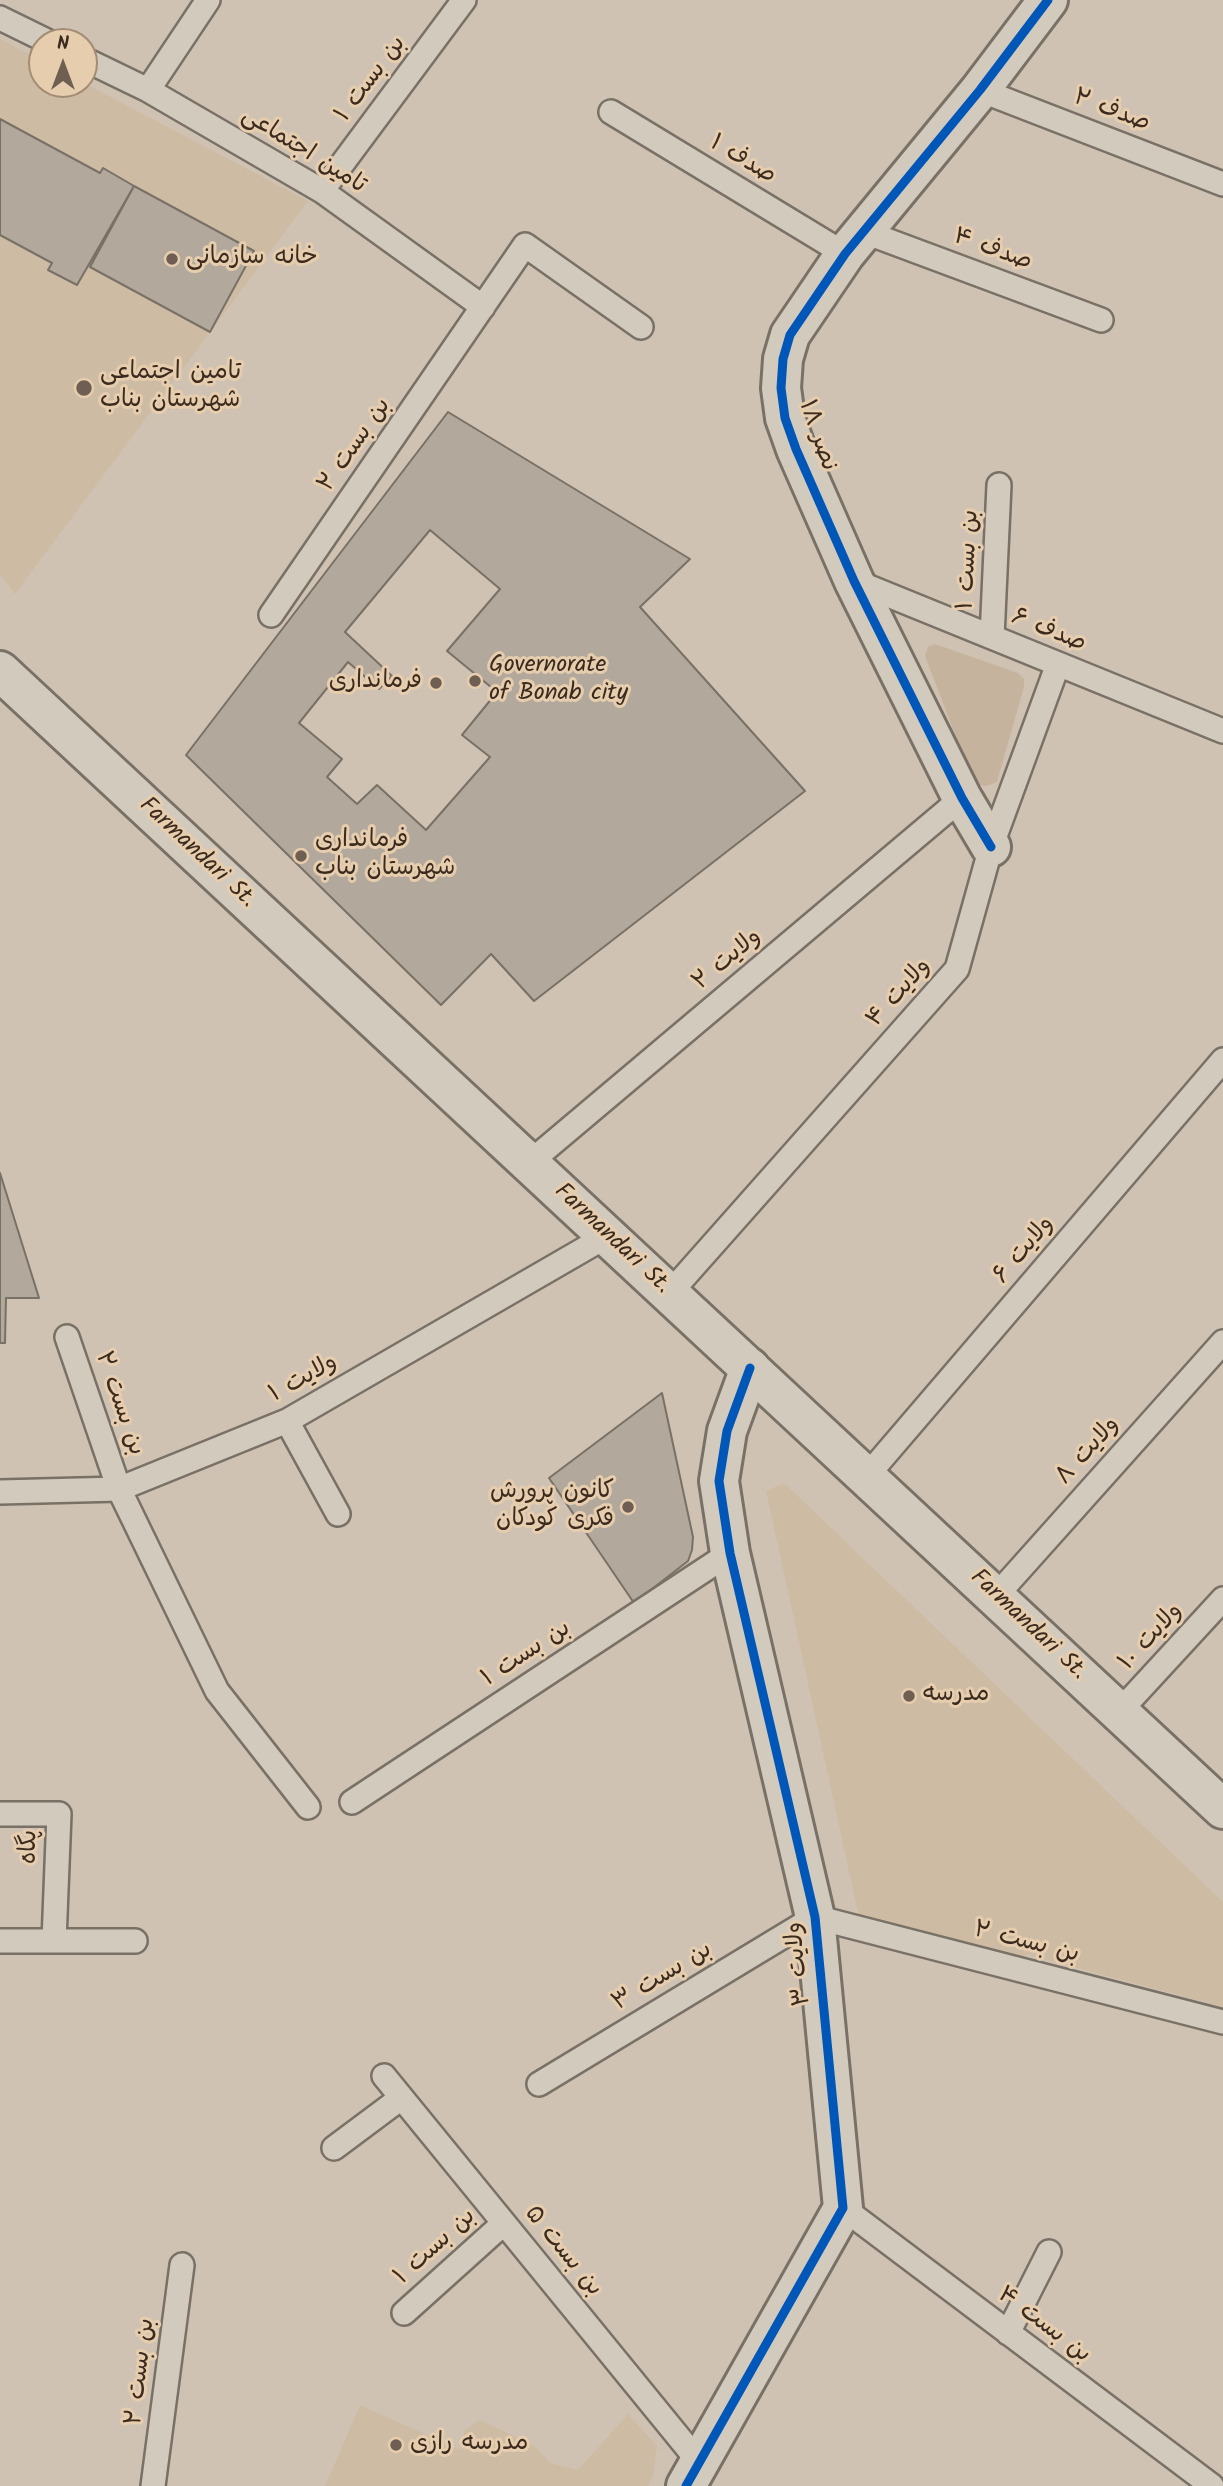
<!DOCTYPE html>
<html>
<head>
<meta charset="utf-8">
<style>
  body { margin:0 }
  #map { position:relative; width:1223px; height:2486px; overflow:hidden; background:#cfc2b2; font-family:Kalam,sans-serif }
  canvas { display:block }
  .north { position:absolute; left:28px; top:28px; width:70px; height:70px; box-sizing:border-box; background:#e6cdae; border:2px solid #a28c74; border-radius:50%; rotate:0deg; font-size:19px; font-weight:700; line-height:28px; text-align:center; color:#3b2a1e }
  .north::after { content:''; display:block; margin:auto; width:24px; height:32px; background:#6f5f52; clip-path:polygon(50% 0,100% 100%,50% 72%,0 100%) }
</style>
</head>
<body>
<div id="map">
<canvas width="1223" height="2486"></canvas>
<div class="north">N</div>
</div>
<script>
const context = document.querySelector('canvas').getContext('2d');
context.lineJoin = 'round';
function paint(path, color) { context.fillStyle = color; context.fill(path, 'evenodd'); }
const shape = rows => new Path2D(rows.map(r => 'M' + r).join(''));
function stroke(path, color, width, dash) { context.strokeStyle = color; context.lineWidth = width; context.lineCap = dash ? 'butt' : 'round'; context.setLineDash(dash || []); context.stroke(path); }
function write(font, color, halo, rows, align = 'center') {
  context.font = font + ' Kalam,"Playpen Sans Arabic",sans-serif'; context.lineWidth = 6; context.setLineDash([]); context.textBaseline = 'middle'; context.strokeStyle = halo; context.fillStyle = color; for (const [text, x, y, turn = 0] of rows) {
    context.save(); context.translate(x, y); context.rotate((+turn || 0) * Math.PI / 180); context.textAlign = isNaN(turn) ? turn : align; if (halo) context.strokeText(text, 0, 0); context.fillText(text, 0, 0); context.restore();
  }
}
paint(shape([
  [0,39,42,61,42,84,84,83,308,201,15,594,0,574],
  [784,1483,1223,1902,1223,2007,1029,1955,1003,1961,860,1922,766,1491],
  [360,2405,460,2450,465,2430,480,2420,536,2447,550,2463,578,2470,628,2414,657,2446,653,2477,648,2486,325,2486]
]), '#cebba4');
paint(shape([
  [935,644,1018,673,1024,679,1024,687,997,782,986,786,974,784,925,656,928,647]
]), '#c6b39d');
const building = shape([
  [0,119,100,173,103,168,134,186,77,285,48,270,52,263,0,235,0,119],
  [134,186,254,251,210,332,90,267,134,186],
  [448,412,690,559,640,607,805,791,534,1001,491,954,441,1005,186,755,448,412],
  [430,530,500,589,447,651,497,692,462,735,490,757,426,830,377,785,357,804,327,777,342,759,299,723,348,662,379,689,392,676,345,632,430,530],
  [0,1173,39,1298,6,1298,5,1343,0,1343,0,1173],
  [662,1393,693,1537,692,1550,688,1561,634,1603,549,1478,662,1393]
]);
paint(building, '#b2a89c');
stroke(building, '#797066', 2);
const service = shape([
  [0,18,49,42],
  [84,59,148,90,322,191,483,307],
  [148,90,208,0],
  [980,90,1223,184],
  [611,112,845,254],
  [322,191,464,0],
  [865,232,1101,320],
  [854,581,1223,731],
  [271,615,525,245,641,327],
  [992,637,999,485],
  [529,1163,962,798],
  [669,1294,957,969,991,847,1058,664],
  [67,1337,119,1489,217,1691,308,1807],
  [287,1421,338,1514],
  [866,1477,1223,1060],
  [0,1492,119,1489,287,1421,607,1236],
  [995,1597,1223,1342],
  [1119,1712,1223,1599],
  [352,1802,730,1553],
  [0,1814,59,1814,54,1941],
  [0,1941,135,1941],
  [384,2076,699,2462],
  [539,2084,815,1917,1223,2022],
  [334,2148,401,2098],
  [843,2208,1212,2486],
  [404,2313,504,2223],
  [1008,2333,1049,2252],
  [153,2486,182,2265]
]);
const minor = shape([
  [991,847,962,798,854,581,796,449,785,418,781,388,783,359,790,335,845,254,980,90,1048,0],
  [686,2486,843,2208,815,1917,730,1553,719,1481,727,1431,750,1368]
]);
const secondary = shape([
  [0,671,1223,1809]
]);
stroke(service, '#797066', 28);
stroke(minor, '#797066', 44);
stroke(secondary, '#797066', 44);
stroke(service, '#d3cabe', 23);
stroke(minor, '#d3cabe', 38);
stroke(secondary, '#d3cabe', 38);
stroke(shape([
  [991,847,962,798,854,581,796,449,785,418,781,388,783,359,790,335,845,254,980,90,1048,0],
  [686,2486,843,2208,815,1917,730,1553,719,1481,727,1431,750,1368]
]), '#0057b8', 9);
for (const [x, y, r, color] of [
  [172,259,7,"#6f5f52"],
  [84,388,9,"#6f5f52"],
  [475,681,7,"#6f5f52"],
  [436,683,7,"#6f5f52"],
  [301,856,7,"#6f5f52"],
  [628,1507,7,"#6f5f52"],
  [909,1696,7,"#6f5f52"],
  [396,2445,7,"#6f5f52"]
]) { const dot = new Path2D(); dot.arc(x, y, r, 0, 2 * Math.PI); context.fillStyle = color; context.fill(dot); stroke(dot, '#e6cdae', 2.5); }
write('24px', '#3b2a1e', '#e6cdae', [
  ["بن بست ۱",372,80,-53],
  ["صدف ۲",1111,112,21],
  ["تامین اجتماعی",303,152,32],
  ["صدف ۱",742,161,31],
  ["صدف ۴",992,251,20],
  ["نصر ۱۸",816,436,71],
  ["بن بست ۲",356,446,-55],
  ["بن بست ۱",970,560,-87],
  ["صدف ۶",1048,632,22],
  ["Farmandari St.",196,854,43],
  ["ولایت ۲",728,961,-40],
  ["ولایت ۴",900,994,-48],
  ["Farmandari St.",611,1240,43],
  ["ولایت ۶",1025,1251,-50],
  ["ولایت ۱",304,1380,-29],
  ["بن بست ۲",118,1404,71],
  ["ولایت ۸",1089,1452,-48],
  ["Farmandari St.",1027,1626,43],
  ["ولایت ۱۰",1152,1638,-47],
  ["بن بست ۱",527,1655,-33],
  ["پگاه",31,1847,-88],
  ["بن بست ۲",1026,1944,14],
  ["ولایت ۳",800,1964,-96],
  ["بن بست ۳",663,1978,-31],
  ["بن بست ۱",436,2248,-42],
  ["بن بست ۵",562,2252,51],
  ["بن بست ۴",1043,2326,37],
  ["بن بست ۲",142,2372,-83]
]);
write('24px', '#3b2a1e', '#e6cdae', [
  ["خانه سازمانی",186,259],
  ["تامین اجتماعی",100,374],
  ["شهرستان بناب",100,402],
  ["Governorate",489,667],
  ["of Bonab city",489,695],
  ["فرمانداری",422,683,"right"],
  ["فرمانداری",315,842],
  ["شهرستان بناب",315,870],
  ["کانون پرورش",614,1493,"right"],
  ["فکری کودکان",614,1521,"right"],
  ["مدرسه",923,1696],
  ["مدرسه رازی",410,2445]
], 'left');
</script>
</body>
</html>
